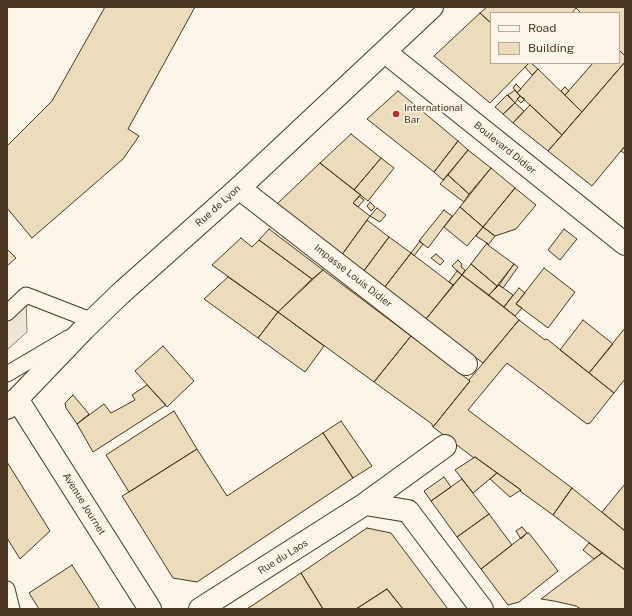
<!DOCTYPE html>
<html>
<head>
<meta charset="utf-8">
<style>
  body { margin:0 }
  #map { position:relative; width:632px; height:616px; overflow:hidden; background:#fbf6e9; font-family:"Public Sans",sans-serif }
  canvas { display:block }
  .frame { position:absolute; inset:0; border:8px solid #4a3520; pointer-events:none }
  .legend { position:absolute; left:490px; top:12px; width:130px; height:52px; box-sizing:border-box; background:#fbf6e9; border:1px solid #b4a999; margin:0; padding:5px 7px; list-style:none; font-size:12px; color:#4a3520 }
  .legend li { display:flex; align-items:center; gap:8px; height:20px }
  .legend b { width:20px; border:1px solid #b4a999 }
</style>
</head>
<body>
<div id="map">
<canvas width="632" height="616"></canvas>
<div class="frame"></div>
<ul class="legend">
<li><b style="height:5px;background:#fbf6e9"></b>Road</li>
<li><b style="height:11px;background:#ecdcbc"></b>Building</li>
</ul>
</div>
<script>
const context = document.querySelector('canvas').getContext('2d');
context.lineJoin = 'round';
function paint(path, color) { context.fillStyle = color; context.fill(path, 'evenodd'); }
const shape = rows => new Path2D(rows.map(r => 'M' + r).join(''));
function stroke(path, color, width, dash) { context.strokeStyle = color; context.lineWidth = width; context.lineCap = dash ? 'butt' : 'round'; context.setLineDash(dash || []); context.stroke(path); }
function write(font, color, halo, rows, align = 'center') {
  context.font = font + ' "Public Sans",sans-serif'; context.lineWidth = 3; context.setLineDash([]); context.textBaseline = 'middle'; context.strokeStyle = halo; context.fillStyle = color; for (const [text, x, y, turn = 0] of rows) {
    context.save(); context.translate(x, y); context.rotate((+turn || 0) * Math.PI / 180); context.textAlign = isNaN(turn) ? turn : align; if (halo) context.strokeText(text, 0, 0); context.fillText(text, 0, 0); context.restore();
  }
}
const parking = shape([
  [26,295,27,332,7,350,7,313,26,295]
]);
paint(parking, '#ede7d9');
stroke(parking, '#887966', 1);
const building = shape([
  [105,7,195,7,128,129,139,136,123,159,32,238,7,208,7,146,52,101,105,7],
  [487,7,575,7,576,8,572,13,491,13,491,23,480,13,487,7],
  [575,7,625,7,625,56,619,50,619,13,581,13,575,7],
  [480,13,491,23,491,63,529,63,490,103,434,56,480,13],
  [619,50,625,56,625,62,582,112,565,95,593,63,619,63,619,50],
  [625,62,625,146,592,186,548,151,625,62],
  [529,63,531,63,538,69,532,75,525,67,529,63],
  [538,69,582,112,562,135,517,93,538,69],
  [516,84,521,89,517,93,513,88,516,84],
  [565,87,569,91,565,95,561,91,565,87],
  [515,90,520,96,515,103,508,95,515,90],
  [398,91,458,141,434,172,367,119,398,91],
  [507,95,515,103,503,114,495,107,507,95],
  [520,96,525,99,521,103,517,99,520,96],
  [515,103,524,111,513,123,503,114,515,103],
  [530,105,562,135,548,151,513,123,530,105],
  [351,134,381,158,354,190,320,163,351,134],
  [458,141,468,150,443,180,434,172,458,141],
  [625,146,625,154,621,151,625,146],
  [468,150,491,168,469,194,448,175,468,150],
  [381,158,394,168,368,201,354,190,381,158],
  [320,163,361,195,353,203,370,216,341,256,277,204,320,163],
  [491,168,515,188,483,227,460,207,491,168],
  [448,175,469,194,464,202,440,184,448,175],
  [515,188,536,205,516,229,495,236,483,227,515,188],
  [359,196,364,200,358,207,353,203,359,196],
  [370,202,375,207,371,211,367,206,370,202],
  [460,207,483,227,467,246,444,227,460,207],
  [377,208,386,215,380,222,370,216,377,208],
  [444,210,452,216,428,248,419,241,444,210],
  [367,220,389,237,363,272,341,256,367,220],
  [483,227,495,236,488,245,487,243,476,236,483,227],
  [269,229,323,270,312,279,259,240,269,229],
  [564,229,577,239,560,260,548,250,564,229],
  [389,237,411,253,384,288,363,272,389,237],
  [241,238,252,247,259,240,312,279,278,312,212,265,241,238],
  [420,241,423,244,414,256,411,253,420,241],
  [487,243,488,245,514,264,497,286,471,264,487,243],
  [7,249,16,258,7,266,7,249],
  [411,253,453,285,426,319,384,288,411,253],
  [436,254,444,261,440,265,431,258,436,254],
  [458,260,462,264,461,267,465,270,462,275,452,266,458,260],
  [471,264,497,286,489,295,462,275,471,264],
  [514,264,518,267,503,288,499,285,514,264],
  [544,268,575,292,548,328,516,304,544,268],
  [323,270,411,336,374,382,278,312,323,270],
  [457,271,462,275,453,285,449,282,457,271],
  [462,275,515,316,519,320,483,363,426,319,462,275],
  [228,277,278,312,258,338,204,299,228,277],
  [499,285,513,295,504,307,489,295,499,285],
  [519,288,525,293,516,304,522,308,515,316,504,307,519,288],
  [278,312,324,346,305,372,258,338,278,312],
  [519,320,545,340,547,339,614,393,590,423,587,424,507,363,468,410,572,488,553,515,520,491,521,490,475,457,474,458,433,427,470,381,469,380,519,320],
  [583,320,613,344,589,373,560,350,583,320],
  [625,328,625,379,614,393,589,373,625,328],
  [411,336,470,381,433,427,432,425,432,424,374,382,411,336],
  [163,346,194,381,167,407,135,371,163,346],
  [147,385,166,405,93,452,77,424,104,404,111,413,135,400,132,395,147,385],
  [73,395,89,414,77,424,66,408,65,403,73,395],
  [174,411,197,449,129,492,106,455,174,411],
  [341,421,372,466,353,478,323,433,341,421],
  [323,433,353,478,197,582,173,578,122,496,129,492,197,449,227,496,323,433],
  [475,457,497,473,473,493,455,470,475,457],
  [7,462,50,531,20,559,7,538,7,462],
  [497,473,521,490,510,497,490,479,497,473],
  [444,477,451,487,431,501,424,491,444,477],
  [462,479,489,514,457,537,431,501,462,479],
  [625,484,625,531,602,512,625,484],
  [572,488,625,531,625,570,553,515,572,488],
  [489,514,512,545,481,569,457,537,489,514],
  [522,527,527,533,521,539,516,531,522,527],
  [367,528,391,533,448,609,403,609,387,589,356,609,323,609,301,573,367,528],
  [527,533,529,533,558,571,519,602,508,605,481,569,527,533],
  [589,543,602,553,594,559,583,550,589,543],
  [602,553,625,570,625,609,581,609,576,606,554,601,541,599,602,553],
  [72,565,100,609,39,609,29,593,72,565],
  [301,573,323,609,247,609,301,573],
  [387,589,403,609,356,609,387,589]
]);
paint(building, '#ecdcbc');
stroke(building, '#4a3520', 1);
const service = shape([
  [7,313,26,295,93,321],
  [7,374,68,338],
  [7,589,12,609]
]);
const minor = shape([
  [385,52,625,244],
  [239,188,466,364],
  [17,399,150,609],
  [365,504,408,511,482,609],
  [200,609,365,504,445,446]
]);
const tertiary = shape([
  [7,408,17,399,84,329,120,294,239,188,432,7]
]);
stroke(service, '#4a3520', 17);
stroke(minor, '#4a3520', 24);
stroke(tertiary, '#4a3520', 24);
stroke(service, '#fbf6e9', 15);
stroke(minor, '#fbf6e9', 22);
stroke(tertiary, '#fbf6e9', 22);
for (const [x, y, r, color] of [
  [396,114,4,"#c62828"]
]) { const dot = new Path2D(); dot.arc(x, y, r, 0, 2 * Math.PI); context.fillStyle = color; context.fill(dot); stroke(dot, '#fbf6e9', 1.5); }
write('10px', '#4a3520', '#fbf6e9', [
  ["International",404,108],
  ["Bar",404,120]
], 'left');
write('10px', '#4a3520', '#fbf6e9', [
  ["Boulevard Didier",505,148,39],
  ["Rue de Lyon",218,206,-42],
  ["Impasse Louis Didier",353,276,38],
  ["Avenue Journet",84,504,58],
  ["Rue du Laos",283,557,-32]
]);
</script>
</body>
</html>
